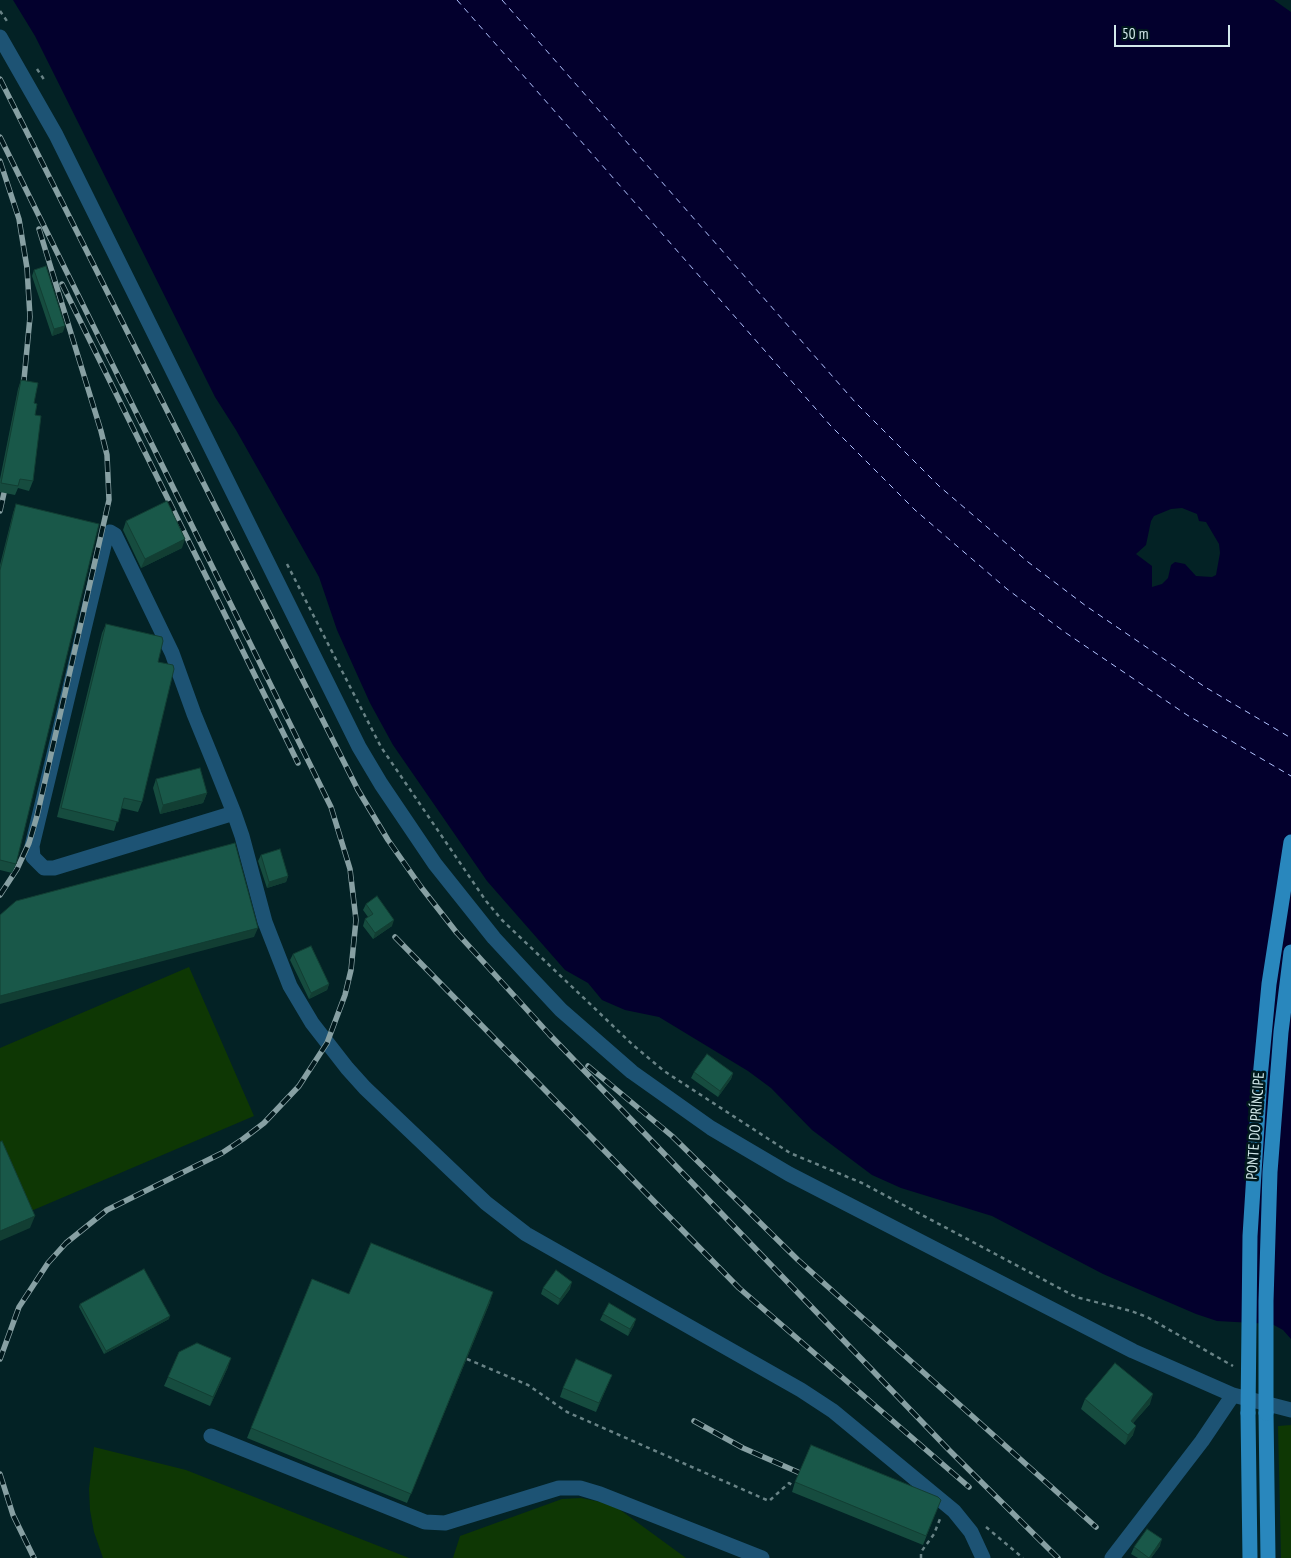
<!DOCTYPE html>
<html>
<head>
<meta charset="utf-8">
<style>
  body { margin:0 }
  #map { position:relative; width:1291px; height:1558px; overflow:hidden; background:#032225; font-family:"PT Sans Narrow",sans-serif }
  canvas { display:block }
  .scale { position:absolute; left:1114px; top:25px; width:116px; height:22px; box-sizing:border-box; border:2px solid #d3e9eb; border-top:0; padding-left:6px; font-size:15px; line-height:18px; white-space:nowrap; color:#d3e9eb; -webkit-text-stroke:4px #00181c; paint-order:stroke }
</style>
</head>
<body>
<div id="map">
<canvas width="1291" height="1558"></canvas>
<div class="scale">50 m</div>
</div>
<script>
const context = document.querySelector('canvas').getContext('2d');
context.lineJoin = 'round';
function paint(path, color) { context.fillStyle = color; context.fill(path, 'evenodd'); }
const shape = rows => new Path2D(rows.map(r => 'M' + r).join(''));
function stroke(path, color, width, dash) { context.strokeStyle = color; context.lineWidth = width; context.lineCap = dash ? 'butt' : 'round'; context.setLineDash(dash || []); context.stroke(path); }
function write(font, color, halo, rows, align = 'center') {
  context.font = font + ' "PT Sans Narrow",sans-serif'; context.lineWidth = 5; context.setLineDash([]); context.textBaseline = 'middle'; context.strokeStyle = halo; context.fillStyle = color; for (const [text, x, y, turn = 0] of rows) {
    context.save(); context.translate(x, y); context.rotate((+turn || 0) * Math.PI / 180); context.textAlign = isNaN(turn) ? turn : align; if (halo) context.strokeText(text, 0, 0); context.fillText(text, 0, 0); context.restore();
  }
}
paint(shape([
  [189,967,254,1116,24,1214,0,1159,0,1048],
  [1291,1425,1291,1558,1281,1558,1278,1426],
  [94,1447,186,1470,409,1558,103,1558,94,1532,90,1510,89,1489],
  [581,1498,601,1502,619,1509,686,1558,453,1558,460,1536,562,1499]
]), '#0e3704');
paint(shape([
  [13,0,1274,0,1291,12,1291,1339,1283,1330,1272,1324,1217,1321,1196,1314,1103,1274,992,1216,901,1188,872,1175,812,1130,771,1088,748,1071,659,1017,625,1010,602,1000,588,983,565,970,487,881,393,745,370,703,337,630,319,577,236,430,215,397,35,36],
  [1182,508,1197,514,1199,521,1206,522,1219,544,1220,553,1216,575,1212,577,1196,576,1185,564,1175,562,1171,565,1168,578,1162,584,1152,587,1152,566,1136,554,1146,545,1151,521,1154,516,1171,509]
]), '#03002d');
stroke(shape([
  [457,0,830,425,915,510,1007,589,1066,633,1187,715,1291,776],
  [502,0,855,402,939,486,1028,562,1086,606,1205,687,1291,738]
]), '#b2c3ff', 1, [6, 5]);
stroke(shape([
  [0,11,9,24],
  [37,69,45,81],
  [287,564,381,747,486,901,502,920,633,1045,664,1071,790,1153,862,1183,1076,1297,1131,1311,1147,1317,1233,1366],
  [467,1359,528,1385,567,1412,769,1501,789,1483,794,1486],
  [986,1527,1023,1558],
  [921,1558,921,1552,934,1534,940,1519]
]), '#698386', 2.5, [4, 4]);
stroke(shape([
  [0,37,56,135,359,747,381,784,435,864,494,938,531,978,561,1010,632,1072,711,1128,789,1174,1133,1351,1233,1395,1291,1410],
  [234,813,54,868,44,868,33,857,32,846,106,537,110,532,115,535,172,653,194,714,214,763,234,813,242,836,265,922,290,986,312,1023,347,1068,365,1088,486,1203,526,1234,801,1390,833,1411,954,1511,971,1532,983,1558],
  [211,1436,425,1522,445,1523,559,1488,580,1488,600,1494,762,1558],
  [1112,1558,1202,1441,1233,1395]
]), '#1d5374', 15);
stroke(shape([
  [1248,1413,1250,1558],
  [1266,1413,1268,1558]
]), '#2987bd', 15);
const rail = shape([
  [0,79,358,790,388,840,421,887,457,933,549,1034,949,1450,1058,1558],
  [0,137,331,807,350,869,356,920,351,970,345,995,327,1043,299,1086,264,1123,243,1139,222,1153,107,1210,66,1243,48,1263,19,1307,0,1359],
  [0,161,19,219,27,268,30,317,23,390],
  [62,284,298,763],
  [0,511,4,493],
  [0,895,17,869,29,843,37,816,109,500,107,455,101,431,39,229],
  [395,937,739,1288,969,1487],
  [588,1066,672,1136,798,1260,1096,1527],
  [694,1421,743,1448,800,1473],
  [0,1474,13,1515,34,1558]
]);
stroke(rail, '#87a0a3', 5.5);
stroke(rail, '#00181c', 4, [11]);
stroke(shape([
  [1248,1413,1250,1236,1260,1078,1269,984,1291,842],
  [1266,1413,1266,1301,1270,1172,1281,1032,1291,952]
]), '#2987bd', 15);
paint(shape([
  [34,270,63,332,52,336,32,276],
  [21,380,34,403,35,415,33,481,29,491,18,488,15,495,0,492,0,479,18,389],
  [16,504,16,864,12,873,0,870,0,565,13,513],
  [126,521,182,548,141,568,123,530],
  [106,624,158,662,142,802,138,812,121,808,114,831,57,817,102,633],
  [156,779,207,793,203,803,160,814,153,788],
  [261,855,288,876,286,882,267,888,258,861],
  [366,904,392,926,373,939,363,926,365,919,368,917,363,910],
  [293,954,329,984,327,990,309,999,290,960],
  [694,1072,733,1073,731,1079,718,1097,691,1078],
  [543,1288,570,1289,558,1305,541,1294],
  [349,1294,490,1302,407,1503,247,1438,251,1428],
  [80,1304,169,1319,104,1354,79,1307],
  [603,1314,634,1325,628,1336,600,1320],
  [228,1367,210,1406,164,1386,168,1377],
  [612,1375,596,1412,560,1397,563,1388],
  [1085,1399,1150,1404,1133,1423,1133,1435,1125,1445,1081,1409],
  [795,1482,937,1509,923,1545,792,1492],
  [1160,1546,1151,1558,1138,1558,1131,1554,1134,1547]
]), '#164c3f');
paint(shape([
  [65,326,63,332,52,336,54,329],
  [185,539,182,548,141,568,145,559],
  [207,793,203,803,160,814,163,805],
  [288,876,286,882,267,888,269,882],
  [394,920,392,926,373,939,375,933],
  [258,928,254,937,0,1004,0,996],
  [329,984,327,990,309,999,311,993],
  [733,1073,731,1079,718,1097,720,1091],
  [35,1216,30,1228,0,1241,0,1231],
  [572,1282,570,1289,558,1305,560,1299],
  [493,1292,490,1302,407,1503,411,1494],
  [170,1316,169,1319,104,1354,106,1351],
  [636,1319,634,1325,628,1336,630,1329],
  [231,1358,228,1367,210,1406,213,1397],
  [612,1375,608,1384,596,1412,599,1403],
  [1153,1394,1150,1404,1127,1430,1131,1421],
  [1136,1426,1133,1435,1125,1445,1128,1435],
  [1162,1539,1160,1546,1151,1558,1149,1558]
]), '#123e33');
const building = shape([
  [46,266,65,326,54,329,34,270,46,266],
  [21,380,38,383,34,403,37,404,35,415,41,416,33,481,20,479,18,486,1,483,21,380],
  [167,501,185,539,145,559,126,521,167,501],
  [16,504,99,524,16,864,0,860,0,570,16,504],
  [106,624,162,637,163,641,158,662,173,665,174,669,142,802,124,798,118,822,61,808,106,624],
  [200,768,207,793,163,805,156,779,200,768],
  [235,843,258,928,0,996,0,915,16,901,235,843],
  [280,849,288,876,269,882,261,855,280,849],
  [377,896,394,920,375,933,365,919,373,914,366,904,377,896],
  [311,946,329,984,311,993,293,954,311,946],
  [707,1054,733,1073,720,1091,694,1072,707,1054],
  [2,1141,35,1216,0,1231,0,1142,2,1141],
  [371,1243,493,1292,411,1494,251,1428,312,1279,349,1294,371,1243],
  [144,1269,170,1316,106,1351,80,1304,144,1269],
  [556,1270,572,1282,560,1299,543,1288,556,1270],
  [609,1303,636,1319,630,1329,603,1314,609,1303],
  [197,1343,231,1358,213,1397,168,1377,179,1352,197,1343],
  [576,1359,612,1375,599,1403,563,1388,576,1359],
  [1115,1363,1153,1394,1131,1421,1136,1426,1128,1435,1085,1399,1115,1363],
  [811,1445,938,1497,941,1500,926,1536,795,1482,811,1445],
  [1147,1529,1162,1539,1149,1558,1134,1547,1147,1529]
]);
paint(building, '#195849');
stroke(building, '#123e33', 1);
write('15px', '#d3e9eb', '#00181c', [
  ["PONTE DO PRÍNCIPE",1256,1126,-86]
]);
</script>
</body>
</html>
